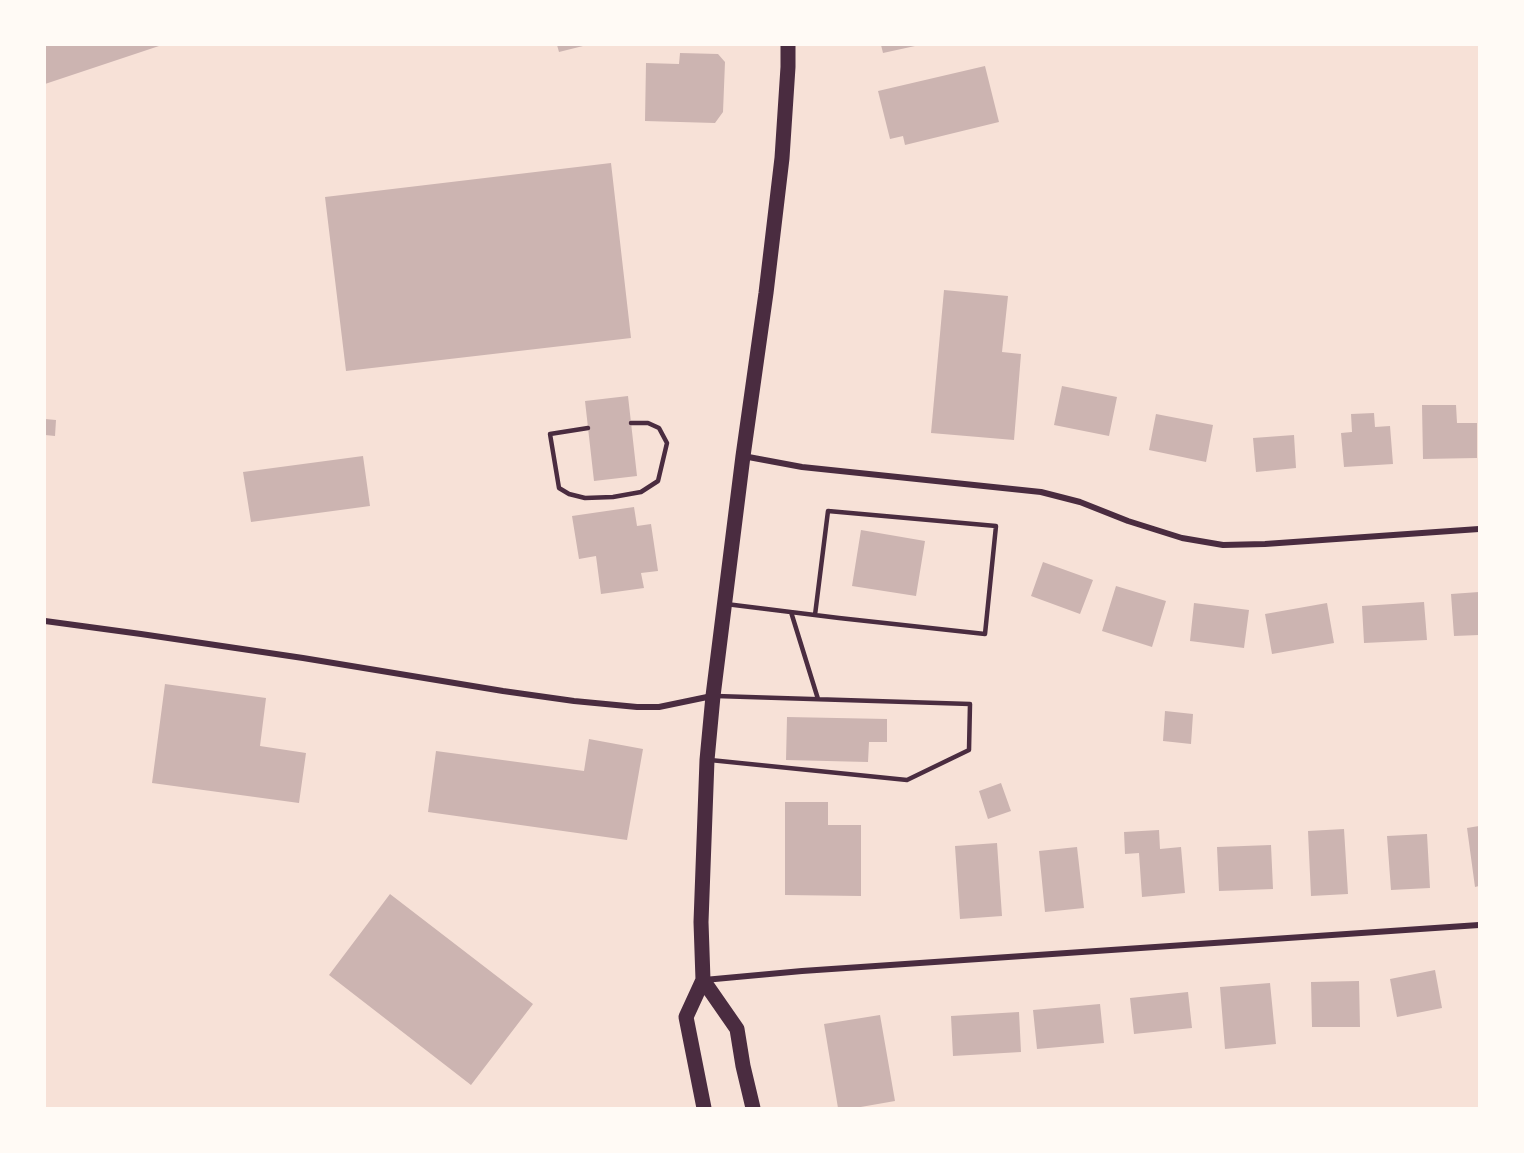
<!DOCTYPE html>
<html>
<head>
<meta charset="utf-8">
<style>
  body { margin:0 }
  #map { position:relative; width:1524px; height:1153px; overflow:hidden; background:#f7e1d7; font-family:Arial,sans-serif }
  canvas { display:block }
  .frame { position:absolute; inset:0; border:46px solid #fffaf5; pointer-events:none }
</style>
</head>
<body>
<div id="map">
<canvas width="1524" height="1153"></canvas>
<div class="frame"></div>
</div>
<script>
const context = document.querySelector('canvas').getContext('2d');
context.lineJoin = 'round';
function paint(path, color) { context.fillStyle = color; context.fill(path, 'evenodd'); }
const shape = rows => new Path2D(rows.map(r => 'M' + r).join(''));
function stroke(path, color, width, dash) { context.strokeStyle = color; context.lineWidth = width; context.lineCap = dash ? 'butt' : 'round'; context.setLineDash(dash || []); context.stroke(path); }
paint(shape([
  [45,45,162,45,45,84],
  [557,45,583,45,583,46,559,52],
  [881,45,915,45,915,46,883,53],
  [680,53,718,54,725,62,723,112,715,123,645,121,646,63,679,64],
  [985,66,999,122,905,145,903,136,890,139,878,91],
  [611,163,631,338,346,371,325,197],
  [944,290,1008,296,1002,352,1021,354,1014,440,931,433],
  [1062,386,1117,397,1109,436,1054,425],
  [628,396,637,476,594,481,585,401],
  [1422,405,1456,405,1457,423,1477,423,1477,458,1423,459],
  [1374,413,1375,427,1390,426,1393,464,1344,467,1341,433,1352,432,1351,414],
  [1156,414,1213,425,1206,462,1149,450],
  [45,419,56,420,55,436,45,435],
  [1294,435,1296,468,1256,472,1253,438],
  [363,456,370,506,251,522,243,472],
  [634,507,637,526,651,524,658,571,641,573,644,588,601,594,596,556,579,559,572,516],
  [861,530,925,541,916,596,852,586],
  [1043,562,1093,580,1080,614,1031,596],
  [1116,586,1166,601,1152,647,1102,631],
  [1479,592,1479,635,1454,636,1451,594],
  [1424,602,1427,640,1364,643,1362,606],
  [1194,603,1249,610,1244,648,1190,641],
  [1327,603,1334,643,1272,654,1265,614],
  [165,684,266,698,260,746,306,753,299,803,152,783],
  [1165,711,1193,714,1191,744,1163,741],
  [787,717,887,719,887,742,869,742,868,762,786,760],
  [589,739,643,749,627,840,428,812,436,751,584,771],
  [1001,783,1011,811,988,819,979,791],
  [785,802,828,802,828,825,861,825,861,896,785,895],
  [1479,826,1479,886,1475,887,1467,828],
  [1344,829,1348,894,1311,896,1308,831],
  [1159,830,1160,849,1181,847,1185,893,1142,897,1139,853,1125,854,1124,832],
  [1427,834,1430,888,1391,890,1387,836],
  [997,843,1002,916,960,919,955,846],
  [1271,845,1273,889,1219,891,1217,847],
  [1077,847,1084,908,1045,912,1039,851],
  [390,894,533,1004,471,1085,329,975],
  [1435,970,1442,1008,1397,1017,1390,979],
  [1359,981,1360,1027,1312,1027,1311,982],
  [1270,983,1276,1044,1225,1049,1220,987],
  [1188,992,1192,1028,1134,1034,1130,998],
  [1100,1004,1104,1043,1037,1049,1033,1010],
  [1019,1012,1021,1052,953,1056,951,1016],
  [880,1015,895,1101,855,1108,838,1108,824,1024]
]), '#ccb4b1');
stroke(shape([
  [588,428,550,434,559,488,569,494,585,498,613,497,641,492,658,481,667,443,659,428,648,423,631,423],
  [726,604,839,618,985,634,996,526,828,511,815,615],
  [791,612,818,699],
  [710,760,907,780,969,750,970,704,716,696]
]), '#4a2c40', 4.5);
stroke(shape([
  [743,456,802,467,1041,492,1080,502,1128,521,1182,538,1223,545,1265,544,1479,529],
  [45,621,141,634,303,658,503,691,574,701,637,707,659,707,712,696],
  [704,980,802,971,1479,925]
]), '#4a2c40', 6);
stroke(shape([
  [703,980,737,1029,743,1066,753,1108],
  [704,1108,686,1017,703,980,701,922,707,760,713,696,743,456,766,293,782,158,788,67,788,45]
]), '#4a2c40', 15);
</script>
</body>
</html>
